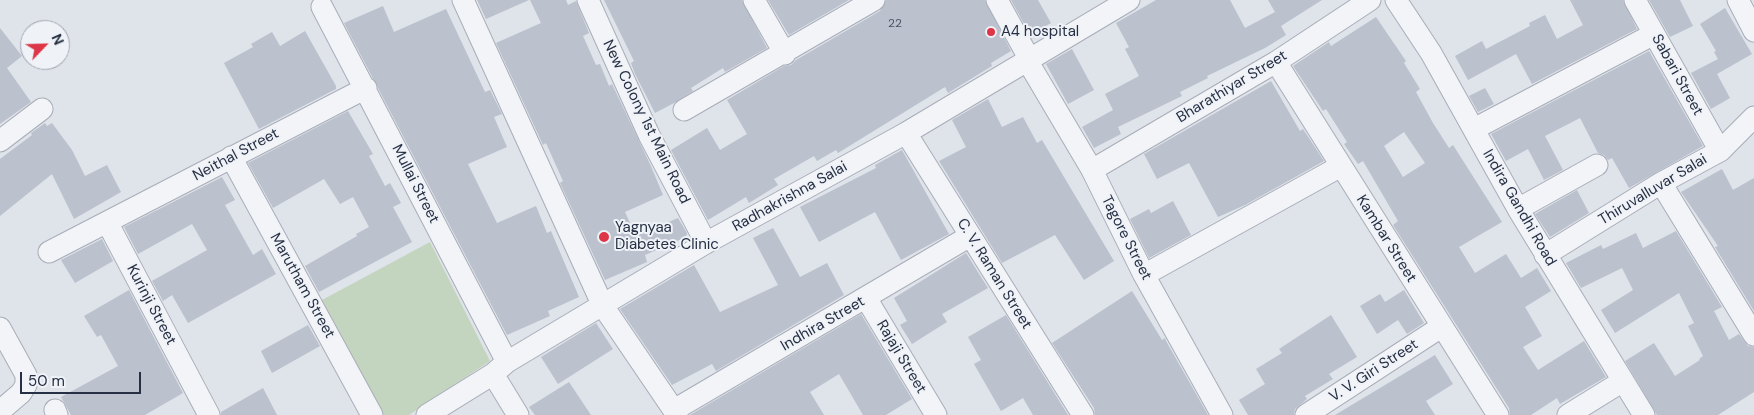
<!DOCTYPE html>
<html>
<head>
<meta charset="utf-8">
<style>
  body { margin:0 }
  #map { position:relative; width:1754px; height:415px; overflow:hidden; background:#dfe3ea; font-family:"DM Sans",sans-serif }
  canvas { display:block }
  .north { position:absolute; left:20px; top:20px; width:50px; height:50px; box-sizing:border-box; background:#eff2f7; border:1px solid #9fa4af; border-radius:50%; rotate:66deg; font-size:14px; font-weight:700; line-height:20px; text-align:center; color:#262f43 }
  .north::after { content:''; display:block; margin:auto; width:18px; height:22px; background:#dc3647; clip-path:polygon(50% 0,100% 100%,50% 72%,0 100%) }
  .scale { position:absolute; left:20px; top:372px; width:121px; height:22px; box-sizing:border-box; border:2px solid #262f43; border-top:0; padding-left:6px; font-size:15px; line-height:18px; white-space:nowrap; color:#262f43; -webkit-text-stroke:4px #eff2f7; paint-order:stroke }
</style>
</head>
<body>
<div id="map">
<canvas width="1754" height="415"></canvas>
<div class="north">N</div>
<div class="scale">50 m</div>
</div>
<script>
const context = document.querySelector('canvas').getContext('2d');
context.lineJoin = 'round';
function paint(path, color) { context.fillStyle = color; context.fill(path, 'evenodd'); }
const shape = rows => new Path2D(rows.map(r => 'M' + r).join(''));
function stroke(path, color, width, dash) { context.strokeStyle = color; context.lineWidth = width; context.lineCap = dash ? 'butt' : 'round'; context.setLineDash(dash || []); context.stroke(path); }
function write(font, color, halo, rows, align = 'center') {
  context.font = font + ' "DM Sans",sans-serif'; context.lineWidth = 4; context.setLineDash([]); context.textBaseline = 'middle'; context.strokeStyle = halo; context.fillStyle = color; for (const [text, x, y, turn = 0] of rows) {
    context.save(); context.translate(x, y); context.rotate((+turn || 0) * Math.PI / 180); context.textAlign = isNaN(turn) ? turn : align; if (halo) context.strokeText(text, 0, 0); context.fillText(text, 0, 0); context.restore();
  }
}
paint(shape([
  [430,242,490,361,409,415,384,415,322,300]
]), '#c3d5bf');
paint(shape([
  [477,0,529,0,486,19],
  [530,0,566,0,568,5,576,1,589,33,583,36,596,65,600,64,609,86,612,84,650,164,663,195,625,212,636,236,678,218,687,233,686,237,645,255,647,262,605,280,560,183,563,181,546,143,543,145,496,43,541,23],
  [604,0,742,0,767,48,725,72,723,68,691,88,693,91,674,103,655,113,635,74,631,63,634,61],
  [768,0,849,0,789,35],
  [886,0,985,0,1011,51,991,63,992,66,948,93,945,87,838,153,836,150,817,161,814,156,774,179,778,185,749,203,746,197,708,220,671,150,707,128,720,150,747,134,727,100,784,66,791,65,796,60,880,11],
  [1011,0,1038,0,1051,23,1030,35],
  [1156,0,1230,0,1245,28,1275,12,1268,0,1322,0,1281,26,1286,35,1265,48,1207,76,1208,78,1180,92,1182,96,1118,127,1121,134,1094,148,1082,127,1113,110,1105,94,1139,76,1125,49,1129,47,1116,23],
  [1570,0,1623,0,1637,29,1532,84,1516,54,1468,80,1455,56,1482,41,1486,49,1530,26,1529,23,1545,15,1557,39,1583,25],
  [1649,0,1680,0,1693,26,1670,37],
  [383,6,394,32,446,9,485,92,490,90,502,114,494,117,507,147,468,164,497,223,536,206,547,233,551,231,579,297,548,311,550,316,507,335,344,23],
  [1725,8,1752,54,1717,74,1730,98,1711,109,1691,73,1718,59,1714,52,1716,51,1700,24],
  [1376,17,1406,61,1404,63,1420,89,1416,92,1433,123,1449,148,1453,145,1502,222,1459,247,1475,273,1506,254,1521,278,1537,268,1551,291,1525,307,1542,336,1523,347,1538,370,1584,341,1606,377,1560,404,1557,398,1531,415,1510,415,1509,408,1393,225,1398,221,1363,161,1358,164,1344,144,1347,142,1326,109,1323,111,1293,66,1329,42,1331,46],
  [1404,132,1425,163,1403,177,1384,146],
  [0,28,22,56,7,68,31,102,0,124],
  [305,31,336,86,336,89,259,129,224,63,253,47,251,44,272,32,280,46],
  [1072,49,1094,90,1068,104,1046,64],
  [1649,51,1703,146,1629,188,1612,158,1608,160,1604,155,1598,153,1580,118,1545,136,1563,170,1544,180,1528,149,1506,161,1491,134],
  [1271,81,1300,131,1303,129,1324,161,1245,205,1218,217,1189,163,1157,179,1144,154],
  [1485,88,1494,104,1478,112,1469,96],
  [988,99,1002,127,1023,117,1037,143,1042,140,1114,261,1084,280,1055,235,1002,263,939,161,966,147,952,120],
  [348,111,373,154,369,156,385,186,390,183,401,203,393,207,412,242,319,292,305,266,357,236,356,234,369,227,353,197,340,204,324,179,273,208,248,163],
  [45,123,47,126,52,123,72,150,85,176,107,165,121,192,74,219,52,174,0,216,0,159,32,135,31,133],
  [902,150,949,234,901,260,875,212,819,242,800,207,876,168,875,165],
  [1722,169,1733,190,1754,178,1754,311,1715,247,1718,246,1681,192],
  [222,177,235,200,225,205,253,255,262,249,276,274,188,323,172,295,163,301,152,281,207,250,192,224,138,254,124,227],
  [1577,190,1589,213,1550,237,1535,214],
  [1173,201,1191,235,1149,258,1130,219,1149,209,1151,213],
  [773,228,800,277,827,263,844,295,716,371,712,364,672,385,620,309,694,265,720,312,778,285,753,238],
  [1676,231,1722,307,1714,311,1729,340,1739,334,1748,346,1754,347,1754,392,1718,415,1657,415,1625,361,1654,343,1675,376,1700,360,1699,359,1703,356,1688,326,1694,323,1679,293,1615,333,1601,310,1633,290,1622,268,1581,288,1566,263,1601,245,1603,249,1636,233,1643,248],
  [102,239,113,261,75,283,61,260],
  [966,253,988,288,942,314,947,322,912,344,900,325,907,321,894,298],
  [129,290,183,393,145,415,71,415,61,397,118,366,101,335,97,337,84,316],
  [1404,290,1424,323,1407,334,1398,320,1377,334,1360,306,1380,294,1385,302],
  [1132,291,1162,340,1165,338,1166,341,1208,415,1095,415,1094,408,1052,343],
  [861,314,912,399,886,415,863,415,839,374,810,392,824,415,690,415],
  [1006,315,1068,415,1033,415,1023,398,1001,411,974,364,981,360,968,337],
  [1331,315,1357,357,1329,374,1333,379,1305,396,1307,399,1295,409,1294,415,1248,415,1239,400,1265,384,1256,369,1282,353,1279,349],
  [596,323,613,349,558,384,541,357],
  [308,325,320,346,272,373,261,351],
  [1435,355,1453,384,1426,401,1435,415,1335,415],
  [569,382,591,415,535,415,529,407],
  [263,388,277,415,221,415,221,412]
]), '#bbc1cd');
const minor = shape([
  [463,0,603,306,677,415],
  [588,0,649,135,706,243],
  [754,0,785,54],
  [997,0,1030,60],
  [1396,0,1431,53,1518,209,1644,415],
  [1635,0,1720,151],
  [1738,0,1754,31],
  [322,7,507,362],
  [1028,62,1092,170,1144,275,1222,415],
  [1276,62,1498,415],
  [684,110,874,0],
  [1474,129,1654,34],
  [906,133,1083,415],
  [0,141,42,109],
  [231,157,372,415],
  [1092,170,1276,62,1370,0],
  [1661,183,1754,335],
  [1518,209,1597,165],
  [107,222,209,415],
  [49,252,366,88],
  [1545,255,1661,183,1720,151,1754,117],
  [1144,275,1341,166],
  [866,298,936,415],
  [0,328,26,375,26,385,21,393,0,411],
  [493,374,518,415],
  [55,410,57,415],
  [674,410,970,236],
  [427,415,493,374,507,362,706,243,906,133,1129,0],
  [1306,415,1441,327],
  [1568,415,1623,381]
]);
stroke(minor, '#a8adb8', 23);
stroke(minor, '#f2f4f8', 21);
for (const [x, y, r, color] of [
  [991,32,5,"#dc3647"],
  [604,237,6,"#dc3647"]
]) { const dot = new Path2D(); dot.arc(x, y, r, 0, 2 * Math.PI); context.fillStyle = color; context.fill(dot); stroke(dot, '#eff2f7', 2); }
write('12px', '#4b5466', null, [
  ["22",895,24]
]);
write('15px', '#262f43', '#eff2f7', [
  ["A4 hospital",1001,32],
  ["Yagnyaa",615,228],
  ["Diabetes Clinic",615,245]
], 'left');
write('15px', '#262f43', '#eff2f7', [
  ["Sabari Street",1677,75,61],
  ["Bharathiyar Street",1232,87,-31],
  ["New Colony 1st Main Road",646,122,64],
  ["Neithal Street",236,155,-28],
  ["Mullai Street",415,184,63],
  ["Thiruvalluvar Salai",1653,190,-31],
  ["Radhakrishna Salai",790,197,-29],
  ["Indira Gandhi Road",1519,208,60],
  ["Tagore Street",1126,238,63],
  ["Kambar Street",1386,239,58],
  ["C. V. Raman Street",994,274,58],
  ["Marutham Street",302,286,61],
  ["Kurinji Street",151,305,62],
  ["Indhira Street",823,324,-30],
  ["Rajaji Street",901,357,59],
  ["V. V. Giri Street",1374,371,-33]
]);
</script>
</body>
</html>
